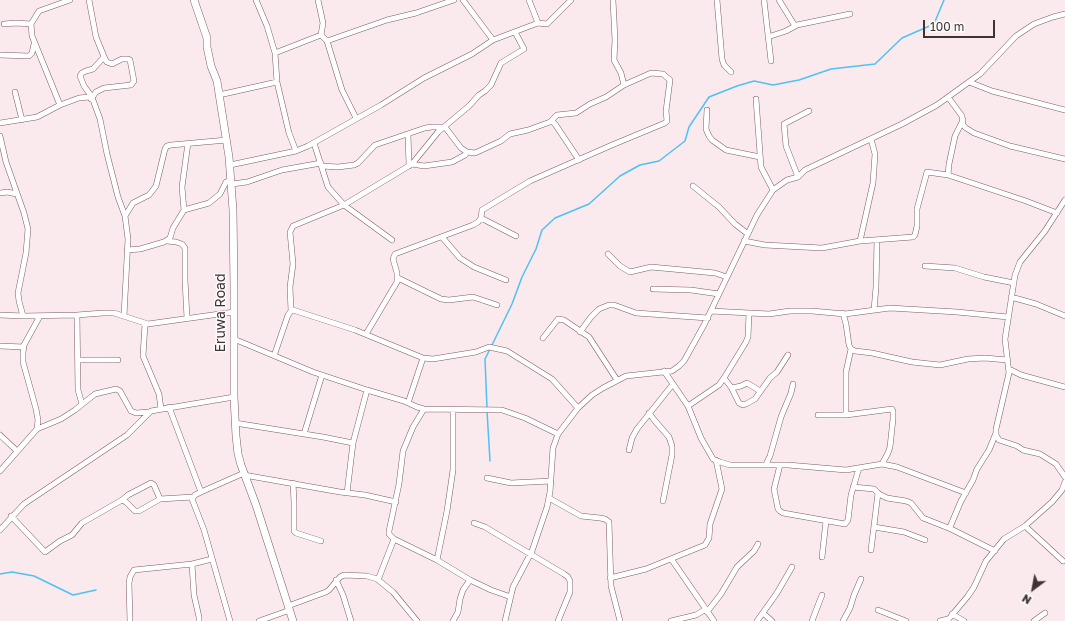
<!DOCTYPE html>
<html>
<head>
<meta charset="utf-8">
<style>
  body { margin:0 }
  #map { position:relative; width:1065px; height:621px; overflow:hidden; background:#faeaed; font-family:"Golos Text",sans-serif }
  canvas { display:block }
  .north { position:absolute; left:1013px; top:569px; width:40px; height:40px; -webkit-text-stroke:3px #fcfcfc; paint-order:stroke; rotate:212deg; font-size:11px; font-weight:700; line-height:16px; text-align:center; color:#413236 }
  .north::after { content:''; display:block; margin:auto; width:14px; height:18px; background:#413236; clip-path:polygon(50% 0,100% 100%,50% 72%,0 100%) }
  .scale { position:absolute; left:923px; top:20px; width:72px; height:18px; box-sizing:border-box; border:2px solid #413236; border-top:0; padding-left:5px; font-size:12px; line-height:14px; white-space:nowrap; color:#413236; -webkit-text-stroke:3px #fcfcfc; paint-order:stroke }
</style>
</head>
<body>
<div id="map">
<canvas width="1065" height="621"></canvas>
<div class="north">N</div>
<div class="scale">100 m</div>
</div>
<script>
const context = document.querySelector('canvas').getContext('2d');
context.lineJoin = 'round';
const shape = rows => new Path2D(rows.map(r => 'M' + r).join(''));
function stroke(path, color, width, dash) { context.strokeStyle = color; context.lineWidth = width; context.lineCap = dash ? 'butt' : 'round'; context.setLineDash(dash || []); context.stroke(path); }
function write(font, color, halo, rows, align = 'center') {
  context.font = font + ' "Golos Text",sans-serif'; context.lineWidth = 3; context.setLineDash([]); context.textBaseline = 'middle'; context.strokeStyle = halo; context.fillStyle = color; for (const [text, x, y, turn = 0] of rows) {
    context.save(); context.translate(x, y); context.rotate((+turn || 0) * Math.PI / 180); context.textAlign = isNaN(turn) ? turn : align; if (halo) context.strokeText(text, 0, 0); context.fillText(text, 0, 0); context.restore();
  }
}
stroke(shape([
  [492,345,512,304,522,277,536,249,542,230,555,218,589,204,620,176,640,165,659,161,685,141,689,127,709,97,737,86,754,81,773,85,799,80,831,69,875,64,902,38,934,24,944,0],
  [487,408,485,359,490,349],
  [487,411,490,461],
  [0,574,12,572,34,576,73,595,96,590]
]), '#4ec2f2', 1.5);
const street = shape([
  [89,0,96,37,105,59,107,62,112,64,122,59,128,59,130,60,134,81,131,85,104,88,96,92,91,99],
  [256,0,267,26,275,53,277,82,289,133,296,151],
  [318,0,323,23,321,35],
  [463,0,493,40],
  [529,0,538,23],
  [613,0,615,40,614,60,621,73,624,85],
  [717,0,722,59,724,65,731,72],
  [764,0,771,61],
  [779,0,795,26],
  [4,24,16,23,31,24],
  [321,35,327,41,342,90,356,118],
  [768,37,786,31,797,25,850,14],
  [327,41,387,20,416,13,454,0],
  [275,53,321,35],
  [0,55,29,56,32,53,34,44],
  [969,82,992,91,1065,110],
  [15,92,22,120],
  [219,95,277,82],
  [92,97,84,86,80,76,82,73,86,71,93,69,104,57],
  [948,97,962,116,963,125,966,128,974,133,1010,146,1065,159],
  [756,99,761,167,773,190],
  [60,105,32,36,31,24,39,11,70,0],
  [707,110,706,129,709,136,712,140,726,150,760,157],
  [963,120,955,136,949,164,948,175,1026,201,1057,213],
  [550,122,552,121,555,124,579,160],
  [0,123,37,117,60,105,79,98,89,97,93,100,100,119,107,154,118,197,125,216,128,239,124,316],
  [408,134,409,166],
  [0,136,6,162,24,213,28,229,26,253,18,293,19,301,23,316],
  [314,143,328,187,344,205,412,164,438,132,469,106,479,95,485,91,491,85,501,63,524,49,515,32],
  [412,164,424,166,452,162,465,155,467,152],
  [230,165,296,151,308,146,381,105,424,78,472,54,493,40,538,23,547,24,571,0],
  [322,166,338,167,354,165,358,163,375,145,425,128,432,127,445,127,461,148,467,152,475,153,501,141,510,134,528,130,550,122,557,115,576,113,590,104,606,97,624,85,651,73,663,74,670,80,666,111,667,121,665,123,612,145,530,181,482,210,481,218,478,222,473,225,395,254,393,259,397,273,397,282,366,334],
  [798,177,786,146,784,124,809,111],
  [232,184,247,182,282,170,321,163],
  [693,186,719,207,735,224,748,234],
  [0,193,7,192,17,194],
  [1065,200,1045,231,1020,262,1015,275,1005,339,1009,373,996,429,996,435,999,440,1017,446,1023,450,1040,454,1056,464,1065,477],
  [184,210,209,203,220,194,226,182,231,180],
  [125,216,133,203,149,195,156,186,165,149,167,146,171,145,227,140],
  [481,218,516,236],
  [442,237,460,258,474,267,506,280],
  [167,241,176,242,182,244,185,248,185,280,187,318],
  [744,241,765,245,822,248,860,241,913,237,915,235,917,226,917,209,927,172,948,175],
  [860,241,873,183,875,154,871,139],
  [127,250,140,249,164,242,170,238,173,228,184,210,182,187,188,143],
  [608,254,620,266,630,272,651,267,715,273,727,277],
  [925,266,955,268,984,277,1014,283],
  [398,278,441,299,449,300,473,297,497,305],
  [653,289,691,290,719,294],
  [1011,297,1036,304,1065,316],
  [874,310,876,287,877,240],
  [291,311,290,287,293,264,290,232,293,226,344,205,392,240],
  [711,311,769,314,790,311,812,311,845,314,890,308,957,312,1008,317],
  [843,313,846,324,849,345,851,349,855,351,872,353,912,362,940,365,968,359,985,358,1007,360],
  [0,315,23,316,77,315,103,313,114,313,148,324,234,312],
  [77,315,78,390,82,404],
  [145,324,143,356,159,394,161,409],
  [580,332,591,317,599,309,609,305,614,305,636,313,708,318],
  [543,338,558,319,564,320,589,337,617,380],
  [234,339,313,372,367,390,404,401,417,407,424,409,502,410,525,418,558,434],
  [0,346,24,347],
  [274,356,288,315,291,311,293,310,355,330,423,358,433,359,476,352,489,347,507,351,552,379,578,408],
  [79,360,118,360],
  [1009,369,1021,375,1065,387],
  [664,371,688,406,701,438,713,459,720,462,730,465,788,465,846,470,882,464,897,467,966,493],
  [724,378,731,387,739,403,743,405,746,404,755,399,770,378,777,372,788,355],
  [732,388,741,386,747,383,760,391],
  [408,403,423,358],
  [688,406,719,385,724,378,746,342,748,337,749,313],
  [169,407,201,492],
  [649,413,655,421,669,437,672,446,672,455,663,501],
  [818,415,846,415,892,409,893,411,893,419,890,447,888,453,882,464],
  [846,415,846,372,851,349],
  [235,423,323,437,353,443],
  [37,429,38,420,36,409,23,362,23,353,24,345,40,316],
  [304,434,322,375],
  [0,435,17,451],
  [629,450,632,438,637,429,673,384],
  [766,464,770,456,781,417,791,393,793,384],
  [780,465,774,489,778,509,780,511,783,513,845,524,848,520,851,495,859,468],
  [0,471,37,429,61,419,75,410,95,394,116,389,120,391,131,411,136,413,149,412],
  [244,475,340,492,365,495,396,502],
  [487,478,511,483,551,481],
  [293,483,294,502,294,531,296,533,321,541],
  [853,487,874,489,879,494,887,498,906,501,911,503,923,518,951,529],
  [347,493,353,443,367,390],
  [549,498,581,516,600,518,605,519,609,522,611,586,620,621],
  [122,500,128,495,151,483,154,485,160,499],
  [11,516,45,552,60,541,72,535,82,523,122,500,126,502,135,511,139,511,160,499,193,497],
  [474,523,485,527,564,574,568,577,570,581,570,592,558,621],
  [1025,526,1063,561],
  [874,527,904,532,925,540],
  [0,530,24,504,127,435,151,411,234,397],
  [394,539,389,534,389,531,399,484,403,451,413,427,424,409],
  [871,550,878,493],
  [995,551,951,529,950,527,961,501,973,480,977,469,989,450,996,433],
  [822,557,826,521],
  [437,560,447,511,453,470,453,410],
  [672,560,714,621],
  [192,564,194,595,199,617,199,621],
  [610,578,646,569,705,545,709,538,710,524,722,489,716,460],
  [336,580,343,595,351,621],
  [378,580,394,539,437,560,470,580,491,590,511,597],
  [288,606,326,592,329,590,340,577,344,575,367,576,377,579,393,592,417,621],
  [878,610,906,621],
  [707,612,721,594,737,567,754,551,758,544],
  [763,613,772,621],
  [952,614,964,621],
  [130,621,129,583,130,577,134,570,192,564,212,559],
  [230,621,204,530,192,499,195,495,201,492,244,473],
  [259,621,290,610],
  [453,621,458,612,460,599,463,590,470,580],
  [505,621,513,587,532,551,547,507,550,492,553,448,558,434,578,408,592,395,603,388,626,376,672,371,679,366,684,361,704,325,757,215,773,190,787,180,798,177,805,170,902,124,937,105,980,74,1016,36,1034,24,1053,17,1065,14],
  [671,621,696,615,706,609],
  [757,621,777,593,792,567],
  [812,621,822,595],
  [843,621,850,608,854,595,861,579],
  [940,621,948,619],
  [947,621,968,596,974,587,986,561,1004,539,1025,526,1052,502,1062,490,1065,482],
  [1034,621,1045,613]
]);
const secondary = shape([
  [194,0,207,38,207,47,211,66,217,81,229,157,233,210,234,287,234,397,236,436,238,454,241,465,256,505,293,621]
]);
stroke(street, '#7e5b64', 6);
stroke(secondary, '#7e5b64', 8);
stroke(street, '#fff', 5);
stroke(secondary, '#fff', 7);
write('14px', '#413236', '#fcfcfc', [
  ["Eruwa Road",221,313,-90]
]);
</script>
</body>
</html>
